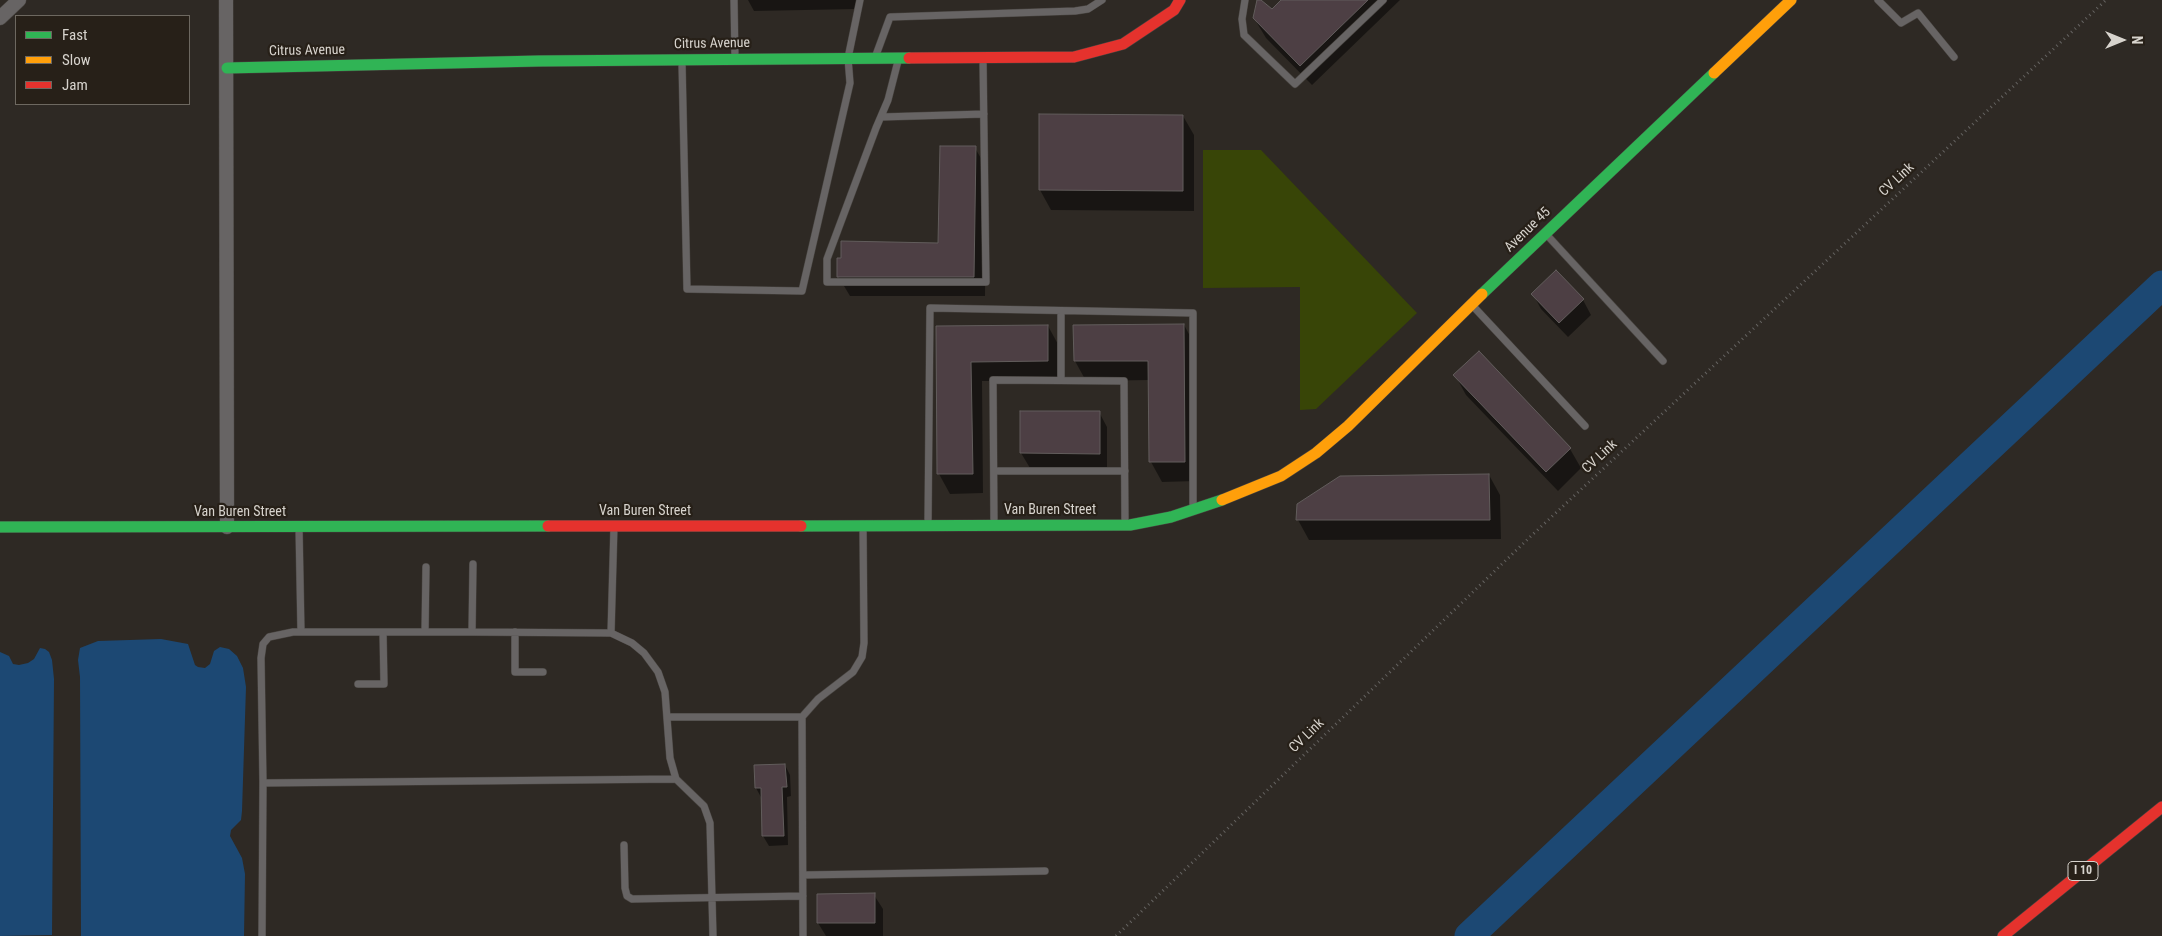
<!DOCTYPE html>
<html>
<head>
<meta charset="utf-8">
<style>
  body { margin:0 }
  #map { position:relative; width:2162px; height:936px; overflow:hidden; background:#2e2924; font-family:"Roboto Condensed",sans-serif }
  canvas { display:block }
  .legend { position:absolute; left:15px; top:15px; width:175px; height:90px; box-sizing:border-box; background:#272018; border:1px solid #6d6860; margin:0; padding:6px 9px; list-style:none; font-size:15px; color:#d7d3cd }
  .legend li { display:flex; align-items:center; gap:10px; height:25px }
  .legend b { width:25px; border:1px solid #6d6860 }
  .north { position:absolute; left:2097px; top:15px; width:50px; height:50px; -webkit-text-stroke:4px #272018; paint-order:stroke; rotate:90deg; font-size:14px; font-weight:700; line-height:20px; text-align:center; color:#d7d3cd }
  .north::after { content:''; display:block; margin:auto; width:18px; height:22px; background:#d7d3cd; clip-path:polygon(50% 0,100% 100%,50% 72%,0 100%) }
</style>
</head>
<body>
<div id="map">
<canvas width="2162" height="936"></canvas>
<ul class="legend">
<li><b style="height:6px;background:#30b455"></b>Fast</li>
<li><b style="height:6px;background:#ff9f0a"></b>Slow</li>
<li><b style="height:6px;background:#e5322d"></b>Jam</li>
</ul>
<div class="north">N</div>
</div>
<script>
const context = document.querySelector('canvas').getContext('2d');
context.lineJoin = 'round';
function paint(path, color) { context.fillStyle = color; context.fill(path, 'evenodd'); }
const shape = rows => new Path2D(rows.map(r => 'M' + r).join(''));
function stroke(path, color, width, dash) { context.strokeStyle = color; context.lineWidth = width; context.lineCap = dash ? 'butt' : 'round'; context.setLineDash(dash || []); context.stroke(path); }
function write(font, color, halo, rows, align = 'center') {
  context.font = font + ' "Roboto Condensed",sans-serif'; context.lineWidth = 4.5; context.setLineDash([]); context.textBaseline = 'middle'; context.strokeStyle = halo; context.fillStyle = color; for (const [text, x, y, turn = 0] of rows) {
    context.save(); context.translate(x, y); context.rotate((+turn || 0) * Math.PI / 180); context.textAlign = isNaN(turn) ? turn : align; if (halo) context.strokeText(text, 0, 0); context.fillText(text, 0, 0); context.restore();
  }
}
paint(shape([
  [1203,150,1261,150,1417,313,1316,409,1300,410,1300,287,1203,288]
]), '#384507');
paint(shape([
  [161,639,188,644,195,665,198,667,205,668,210,664,214,651,220,647,229,649,237,656,243,668,246,687,242,811,241,820,231,830,230,836,242,858,245,874,244,936,81,936,80,677,78,660,80,648,98,641],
  [40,648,45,649,49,652,52,660,54,679,52,935,0,936,0,652,9,656,13,664,19,665,28,663,34,659]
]), '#1c4873');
paint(shape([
  [748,0,858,0,856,9,754,11],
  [1258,0,1272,11,1283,0,1400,0,1312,85,1266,38,1254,18],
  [1040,115,1183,116,1194,135,1194,211,1051,210,1040,190],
  [975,148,986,167,985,296,850,296,838,276,940,244],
  [1533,294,1583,300,1591,315,1568,337,1541,309],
  [1184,325,1195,345,1196,481,1162,482,1151,462,1150,380,1086,381,1075,361],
  [1048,326,1059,346,1059,381,982,381,983,493,950,494,939,474,937,327],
  [1455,375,1570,449,1581,468,1558,491,1466,395],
  [1099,412,1107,427,1107,468,1030,468,1021,453],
  [1489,475,1500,495,1501,539,1309,540,1298,520,1298,505],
  [785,765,790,775,791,796,787,797,788,845,769,846,763,836,762,799,756,788,755,766],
  [874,895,883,909,883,936,826,936,818,923]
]), '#0007');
stroke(shape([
  [1469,936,2162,285]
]), '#1c4873', 29);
const building = shape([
  [1257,0,1261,0,1272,9,1281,0,1368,0,1300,66,1253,18,1257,0],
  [1039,114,1183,115,1183,191,1039,190,1039,114],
  [940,146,976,146,974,277,837,277,837,258,841,258,841,241,938,243,940,146],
  [1556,270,1584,299,1559,323,1531,294,1556,270],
  [1184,324,1185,462,1149,462,1148,361,1074,361,1073,325,1184,324],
  [1048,325,1048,361,971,362,973,474,937,474,936,326,1048,325],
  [1479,351,1571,448,1546,472,1453,375,1479,351],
  [1020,411,1100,411,1100,454,1020,453,1020,411],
  [1489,474,1490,520,1296,520,1297,504,1340,476,1489,474],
  [785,764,787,787,782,787,784,836,762,836,761,788,755,788,754,765,785,764],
  [875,893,875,923,817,923,817,894,875,893]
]);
paint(building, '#4d3f44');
stroke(building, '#625d5c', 1);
const lane = shape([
  [734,0,735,59],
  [1245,0,1242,19,1244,35,1295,84,1383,0],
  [1878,0,1901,23,1918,13,1954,57],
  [876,55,890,17,1075,11,1088,9,1102,0],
  [898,61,888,100,876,128,827,259,827,282,986,282,983,59],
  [682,63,687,289,802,291,850,83,848,58,860,0],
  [881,117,984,114],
  [1546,234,1663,361],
  [1472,305,1585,426],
  [1061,311,1061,380],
  [994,471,1125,471],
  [928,523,930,308,1193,313,1193,507],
  [994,523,993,380,1124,381,1125,522],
  [299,527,301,632],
  [425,632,426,567],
  [472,632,473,564],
  [515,632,515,672,543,672],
  [611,633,614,526],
  [358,684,384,684,383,632],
  [668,717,802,717],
  [263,783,676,779],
  [624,845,625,888,627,896,632,899,803,896],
  [803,875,1045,871],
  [262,936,263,783,261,658,263,644,269,637,293,632,472,632,611,633,632,643,644,653,658,672,665,692,670,758,676,779,704,806,710,823,713,936],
  [803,936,802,717,818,699,853,672,862,657,864,643,863,526]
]);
const street = shape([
  [226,0,227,527],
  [0,18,19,0]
]);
const fast = shape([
  [227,68,539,61,909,58],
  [1482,294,1714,73],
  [801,526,1130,525,1171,517,1222,500],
  [0,527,548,526]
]);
const slow = shape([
  [1714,73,1791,0],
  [1222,500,1281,476,1316,453,1348,426,1482,294]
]);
const jam = shape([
  [909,58,1074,57,1123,44,1174,10,1180,0],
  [548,526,801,526],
  [2003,936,2162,807]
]);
stroke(lane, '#484440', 8);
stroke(street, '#484440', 15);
stroke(fast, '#484440', 12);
stroke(slow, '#484440', 12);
stroke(jam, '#484440', 12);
stroke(shape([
  [1116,936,1530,537,2106,0]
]), '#666462', 3, [1, 4]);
stroke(lane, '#676464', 7);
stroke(street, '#676464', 14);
stroke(fast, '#30b455', 11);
stroke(slow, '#ff9f0a', 11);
stroke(jam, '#e5322d', 11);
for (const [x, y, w] of [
  [2083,871,30]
]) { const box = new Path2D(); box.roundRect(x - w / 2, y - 9.5, w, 19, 4); context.fillStyle = '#272018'; context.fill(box); stroke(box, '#d7d3cd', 1); }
write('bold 12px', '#d7d3cd', null, [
  ["I 10",2083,871]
]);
write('14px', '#d7d3cd', '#272018', [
  ["Citrus Avenue",712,44,-1],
  ["Citrus Avenue",307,51,-1],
  ["CV Link",1897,180,-43],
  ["Avenue 45",1528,230,-44],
  ["CV Link",1600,457,-43],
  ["Van Buren Street",1050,510],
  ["Van Buren Street",645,511],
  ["Van Buren Street",240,512],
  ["CV Link",1307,736,-44]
]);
</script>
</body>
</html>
